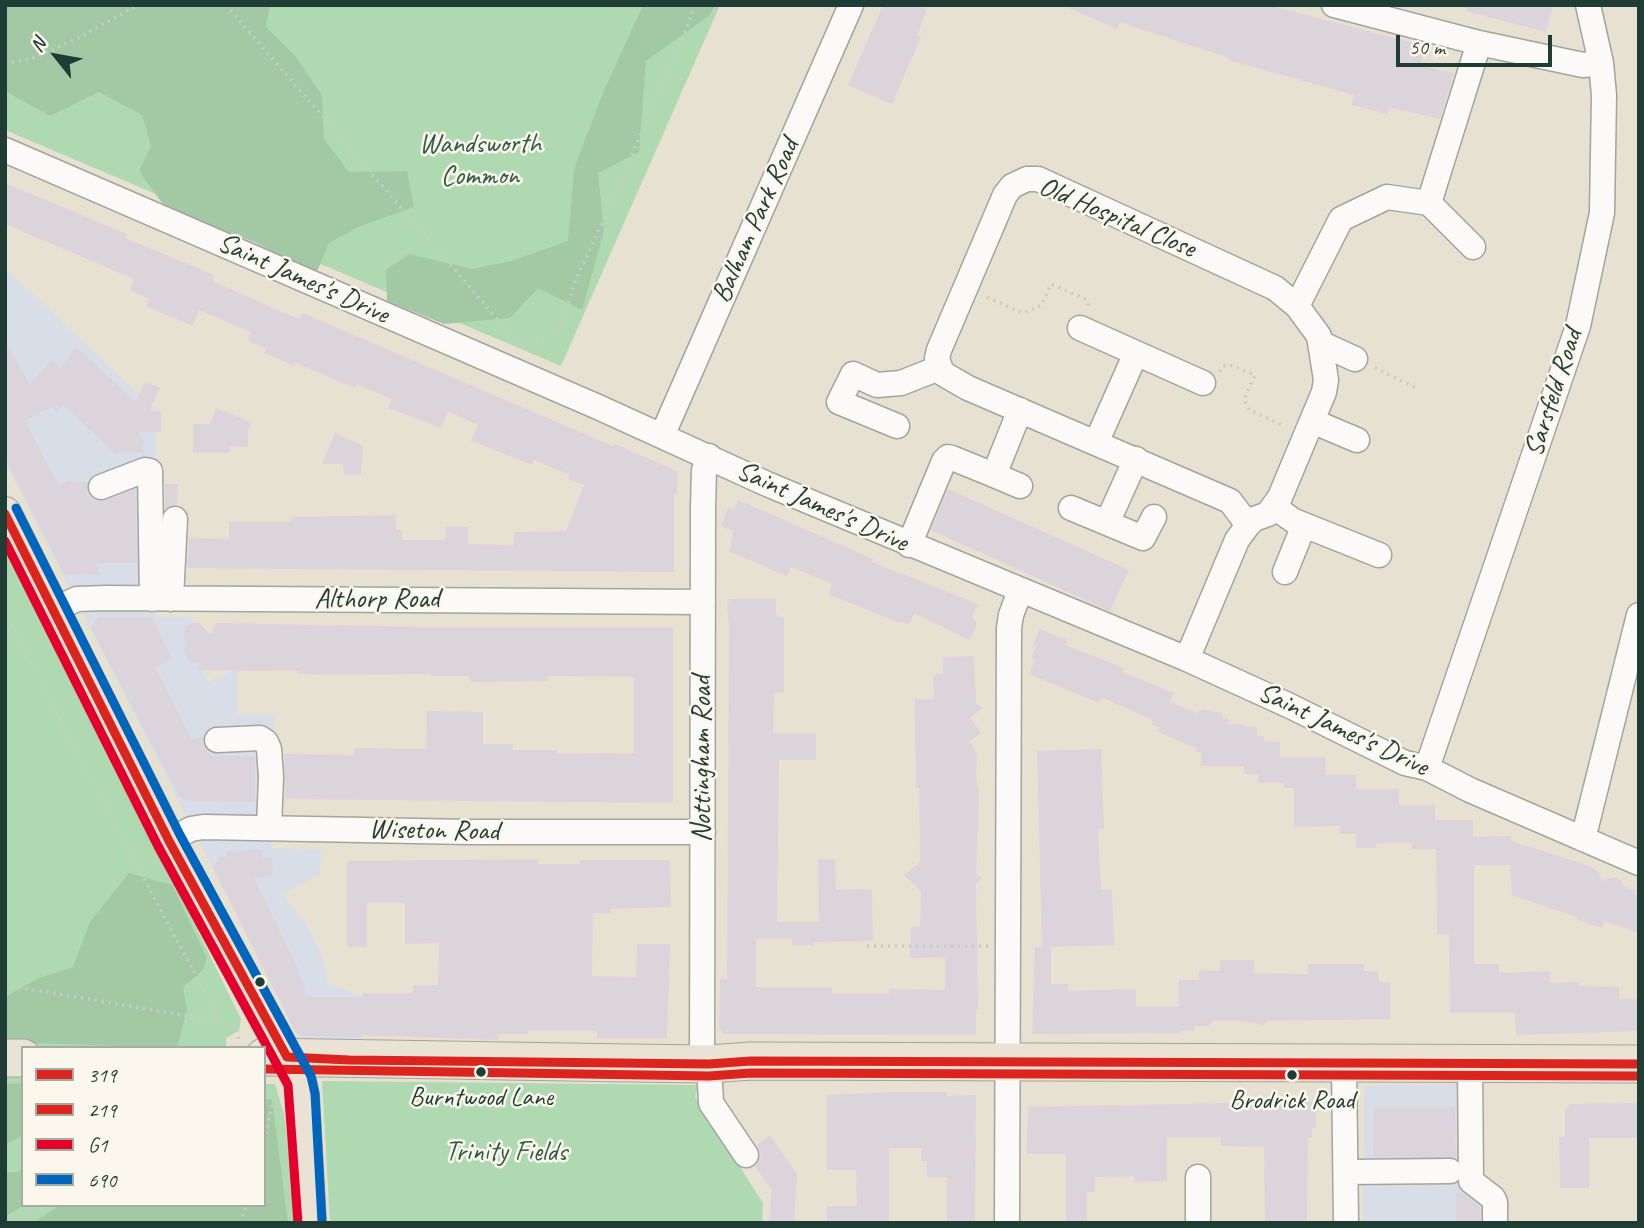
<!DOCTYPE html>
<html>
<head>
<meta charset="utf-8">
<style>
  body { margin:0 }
  #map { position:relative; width:1644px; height:1228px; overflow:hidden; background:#e7e1d1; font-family:Caveat,sans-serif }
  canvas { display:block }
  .frame { position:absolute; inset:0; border:7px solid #1f3d34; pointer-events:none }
  .legend { position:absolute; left:21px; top:1046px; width:245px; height:161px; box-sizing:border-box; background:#fbf7ec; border:2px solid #a3ada2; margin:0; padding:9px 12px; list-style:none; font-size:21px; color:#1f3d34 }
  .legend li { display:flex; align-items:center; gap:14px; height:35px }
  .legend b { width:35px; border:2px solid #a3ada2 }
  .north { position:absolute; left:21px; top:21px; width:70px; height:70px; -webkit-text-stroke:5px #fbf7ec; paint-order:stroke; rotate:301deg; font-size:19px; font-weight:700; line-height:28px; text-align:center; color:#1f3d34 }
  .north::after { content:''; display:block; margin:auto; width:24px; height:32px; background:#1f3d34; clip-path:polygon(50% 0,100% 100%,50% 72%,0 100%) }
  .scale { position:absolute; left:1396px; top:35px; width:156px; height:32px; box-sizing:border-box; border:4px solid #1f3d34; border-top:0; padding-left:9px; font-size:21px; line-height:24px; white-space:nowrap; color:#1f3d34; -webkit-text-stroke:5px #fbf7ec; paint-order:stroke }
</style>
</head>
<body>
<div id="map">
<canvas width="1644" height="1228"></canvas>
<div class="frame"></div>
<ul class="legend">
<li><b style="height:9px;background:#dc241f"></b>319</li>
<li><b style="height:9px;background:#dc241f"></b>219</li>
<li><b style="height:9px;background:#e4002b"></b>G1</li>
<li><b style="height:9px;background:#0065bd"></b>690</li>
</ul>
<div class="north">N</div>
<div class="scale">50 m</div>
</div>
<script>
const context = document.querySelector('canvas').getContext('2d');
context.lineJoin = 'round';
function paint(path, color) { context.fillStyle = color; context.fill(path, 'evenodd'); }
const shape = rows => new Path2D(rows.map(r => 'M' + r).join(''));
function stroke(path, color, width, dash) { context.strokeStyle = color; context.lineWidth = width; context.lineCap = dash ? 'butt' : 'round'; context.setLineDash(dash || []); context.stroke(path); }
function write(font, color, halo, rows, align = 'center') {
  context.font = font + ' Caveat,sans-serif'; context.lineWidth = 5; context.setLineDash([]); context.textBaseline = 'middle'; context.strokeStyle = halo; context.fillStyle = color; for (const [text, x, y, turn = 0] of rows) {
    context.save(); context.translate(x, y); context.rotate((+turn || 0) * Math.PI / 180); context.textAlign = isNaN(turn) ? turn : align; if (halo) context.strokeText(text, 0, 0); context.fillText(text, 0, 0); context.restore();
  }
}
paint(shape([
  [5,268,156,410,156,617,192,617,192,650,208,682,237,668,237,714,274,714,271,848,321,849,320,874,282,894,307,925,322,956,328,983,363,997,362,1040,300,1039,5,462],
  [1475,1084,1482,1192,1481,1223,1363,1223,1364,1091,1366,1086]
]), '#d8dee7');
paint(shape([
  [5,5,720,5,561,366,5,130],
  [5,545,149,831,241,1019,239,1031,226,1038,226,1048,23,1048,23,1205,264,1205,264,1084,275,1084,284,1114,290,1166,293,1223,5,1223],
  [322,1081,698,1085,695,1097,763,1203,762,1223,330,1223]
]), '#afdab1');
paint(shape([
  [5,5,270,5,266,27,296,57,322,95,324,139,349,172,407,171,414,207,358,227,329,243,316,274,256,243,165,207,139,171,151,146,142,115,99,92,50,116,5,91],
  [643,5,715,5,710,15,646,61,639,152,598,173,604,231,582,310,538,288,510,318,444,324,387,301,386,270,409,254,472,269,511,261,568,241,574,169,602,95],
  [129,873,172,885,207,958,202,971,183,987,187,1010,177,1048,5,1042,5,997,39,978,73,967,90,922],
  [23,1083,23,1135,5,1145,5,1084],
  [264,1099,272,1099,288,1223,33,1223,60,1205,264,1205],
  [22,1171,24,1205,5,1217,5,1173]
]), '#a2c9a4');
paint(shape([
  [883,5,917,5,927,10,917,35,921,37,892,104,848,85],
  [1062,5,1268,5,1425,46,1420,66,1454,73,1440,119,1389,107,1388,114,1351,105,1354,95,1228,60,1229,58,1120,22,1117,29],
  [1467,5,1553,5,1546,32,1466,11],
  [5,183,127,234,125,238,214,275,212,281,264,304,299,319,302,313,613,446,615,444,677,471,677,493,674,494,674,572,187,568,189,538,229,539,229,522,290,522,291,517,396,515,396,530,402,530,402,540,445,540,446,527,468,527,468,544,514,545,514,532,566,531,584,485,568,479,570,475,534,460,532,465,471,441,478,425,448,411,441,428,388,408,392,399,356,384,355,388,296,363,295,366,264,353,266,348,248,341,251,332,199,310,193,326,146,306,149,299,130,290,134,279,5,224],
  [5,341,30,385,52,359,61,368,76,347,136,402,145,382,160,388,149,411,161,411,161,432,139,432,145,444,141,446,145,453,115,453,63,405,57,412,52,407,25,421,59,486,68,481,88,482,87,493,92,499,99,502,135,490,137,563,95,563,101,575,64,574,5,458],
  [216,408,251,422,248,431,248,447,230,446,229,453,193,453,193,424,210,424],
  [335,433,363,446,361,475,344,475,343,464,322,464],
  [165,484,178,484,177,504,165,508],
  [948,489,1129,570,1110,611,931,530],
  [738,500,873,559,872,562,978,604,972,616,977,624,970,640,914,613,909,625,901,621,900,623,828,594,832,584,791,567,787,576,730,552,733,531,721,526,728,508,734,510],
  [729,599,776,599,776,615,784,618,784,693,774,693,773,733,816,733,816,760,779,760,777,922,819,922,818,859,835,859,836,890,872,889,873,941,814,942,814,945,792,945,792,939,756,939,756,987,832,987,832,994,889,994,889,989,945,990,945,957,910,958,911,927,920,927,921,891,904,875,920,862,919,788,916,788,915,699,934,699,933,675,943,674,943,657,974,656,976,703,983,708,970,718,981,733,969,742,977,753,976,775,979,796,976,874,982,878,976,884,978,1009,976,1009,976,1035,724,1034,719,1028,720,979,727,979,729,627,727,603,729,603],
  [98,617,151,617,172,658,155,667,192,740,201,736,204,747,211,756,255,756,255,802,189,801,179,796,91,628],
  [190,623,199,623,210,634,217,623,424,627,673,627,673,803,285,799,284,754,353,755,356,748,426,749,427,711,483,712,483,744,513,744,513,750,557,750,557,754,634,753,634,677,548,676,548,681,471,682,469,676,431,676,431,674,330,675,298,674,298,671,198,670,199,663,191,663,184,653,185,626,189,626],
  [1040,629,1067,640,1065,645,1124,668,1122,672,1174,693,1170,702,1197,713,1202,709,1222,713,1222,719,1228,718,1228,725,1242,724,1247,727,1257,727,1257,736,1264,736,1264,741,1280,742,1280,757,1325,757,1326,775,1356,775,1356,789,1399,789,1399,805,1435,805,1435,820,1473,820,1473,837,1511,836,1511,841,1587,865,1599,872,1602,881,1615,877,1622,881,1622,886,1634,890,1635,894,1639,895,1639,933,1604,921,1602,928,1576,919,1577,917,1512,895,1510,865,1474,865,1474,964,1499,964,1499,973,1550,971,1550,983,1579,982,1579,986,1619,987,1619,999,1639,999,1639,1031,1516,1035,1515,1013,1450,1013,1449,934,1437,934,1436,849,1412,849,1412,843,1377,843,1376,848,1356,848,1356,834,1340,834,1340,826,1294,827,1294,788,1284,788,1284,783,1258,783,1258,774,1244,774,1244,766,1201,766,1201,752,1196,752,1196,748,1158,732,1160,728,1151,724,1153,720,1101,697,1099,703,1029,674,1035,660,1031,658,1036,647,1033,645],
  [1101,749,1104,829,1098,829,1101,890,1112,889,1114,945,1042,947,1037,751],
  [262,850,262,858,272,858,273,877,254,878,300,972,298,973,304,984,305,997,363,997,363,993,413,993,413,985,438,985,439,943,405,944,405,903,367,903,367,947,347,947,347,861,538,859,538,864,580,864,580,860,670,860,671,907,611,909,611,913,593,913,592,976,636,977,637,944,670,944,667,1038,597,1038,597,1031,528,1031,528,1034,498,1034,498,1040,362,1035,362,1037,302,1036,296,1033,213,868,219,857,227,857,227,851],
  [1035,947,1051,947,1051,984,1068,984,1068,991,1136,989,1136,1007,1179,1007,1179,980,1199,980,1199,970,1220,971,1220,960,1254,960,1254,973,1308,974,1308,964,1364,964,1364,971,1378,971,1379,982,1390,982,1390,1019,1267,1021,1264,1025,1244,1021,1213,1021,1209,1026,1194,1026,1194,1031,1179,1031,1179,1033,1032,1034],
  [892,1092,947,1092,947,1096,976,1095,975,1223,947,1223,947,1177,927,1177,927,1161,921,1161,922,1148,889,1148,889,1223,827,1223,827,1206,857,1206,856,1170,827,1170,827,1095],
  [1283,1102,1312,1102,1312,1107,1316,1107,1316,1128,1312,1128,1312,1138,1308,1138,1307,1223,1265,1223,1264,1147,1221,1146,1221,1137,1167,1137,1167,1181,1134,1182,1134,1176,1095,1177,1095,1192,1087,1192,1087,1223,1066,1223,1066,1154,1027,1154,1028,1107],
  [1639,1103,1639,1138,1589,1138,1589,1188,1560,1188,1559,1137,1565,1137,1565,1110,1571,1104],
  [1374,1107,1455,1107,1456,1158,1373,1157],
  [770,1135,797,1174,794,1223,769,1223,772,1190,755,1167,761,1155,757,1145],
  [1456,1193,1462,1193,1480,1207,1480,1223,1456,1223]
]), '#dbd4db');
const minor = shape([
  [1334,5,1479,43,1583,65,1601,63],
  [5,150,598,407,767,484,1187,659,1290,706,1405,763,1427,768,1470,790,1639,863],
  [1027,179,1038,179,1275,288,1297,306,1319,336,1326,380,1324,392,1280,497,1268,514,1254,519,1248,525,1230,501,968,388,942,373,937,358,939,350,1005,195,1012,186,1027,179],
  [1429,203,1479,43],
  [1297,306,1341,219,1387,197,1429,203,1473,247],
  [1080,328,1203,383],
  [1320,343,1355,359],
  [1312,421,1357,440],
  [897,426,839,402,853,374,877,385,901,383,939,368],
  [662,436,851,5],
  [1096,443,1136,353],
  [994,475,1020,486],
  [101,487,145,470,150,471,152,599],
  [1274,507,1294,521,1379,555],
  [1071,508,1143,538,1154,517],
  [1107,523,1136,459],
  [909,545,944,461,948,457,952,458,994,475,1020,410],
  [1285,572,1304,525],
  [171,599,175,519],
  [53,610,77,599,105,598,703,602],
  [1187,659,1237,540,1248,525],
  [217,740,260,738,266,742,269,749,271,777,269,828],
  [1427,768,1578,326,1602,213,1604,95,1601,63,1588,5],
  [1583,839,1639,615],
  [169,841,191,829,203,827,469,832,703,832],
  [702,1063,703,507,704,470,709,456],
  [1344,1063,1346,1223],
  [1470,1063,1471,1181,1493,1198,1495,1202,1495,1223],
  [709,1064,711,1103,746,1155],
  [1346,1172,1450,1171],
  [1198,1177,1198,1223],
  [1007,1223,1009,628,1011,615,1020,591]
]);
const major = shape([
  [5,513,169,841,300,1081,303,1095,310,1223]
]);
const highway = shape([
  [264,1057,628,1063,709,1064,751,1061,1639,1064],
  [5,1058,23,1058]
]);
stroke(minor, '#a4a49a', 27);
stroke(major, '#a4a49a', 34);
stroke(highway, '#a4a49a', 39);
stroke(shape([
  [226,5,524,350],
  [5,63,31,59,74,40,138,5],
  [987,297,1022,313,1041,306,1051,284,1087,300,1089,309],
  [522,346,540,343,560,328,575,282,616,192,696,5],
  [1375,368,1416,388],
  [1220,372,1223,366,1230,365,1255,375,1244,399,1249,410,1285,426],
  [5,612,84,767,214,1009,212,1020],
  [867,946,988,946],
  [5,985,212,1020,236,1027,239,1041],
  [264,1141,275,1092],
  [17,1223,46,1205],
  [241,1223,246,1205]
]), '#cacbc7', 3.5, [2, 5]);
stroke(minor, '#fbfaf8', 24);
stroke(major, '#eae2d5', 32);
stroke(highway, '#eae2d5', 37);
stroke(shape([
  [5,514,169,841,287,1057],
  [287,1057,349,1060,709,1064,751,1061,1639,1064]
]), '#dc241f', 9);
stroke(shape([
  [264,1069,709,1076,751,1073,1639,1076]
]), '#dc241f', 9);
stroke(shape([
  [5,541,158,846,288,1085,298,1223]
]), '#e4002b', 9);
stroke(shape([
  [16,508,180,835,311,1076,315,1094,322,1222]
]), '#0065bd', 9);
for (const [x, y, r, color] of [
  [260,982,6,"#1f3d34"],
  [481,1072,6,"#1f3d34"],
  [1292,1075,6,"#1f3d34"]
]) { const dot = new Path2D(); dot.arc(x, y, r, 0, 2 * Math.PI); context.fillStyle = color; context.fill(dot); stroke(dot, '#fbf7ec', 2.5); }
write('26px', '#1f3d34', '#fbf7ec', [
  ["Burntwood Lane",481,1098],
  ["Brodrick Road",1292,1101]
]);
write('28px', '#335b48', '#fbf7ec', [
  ["Wandsworth",480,145],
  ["Common",480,177],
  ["Trinity Fields",506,1153]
]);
write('28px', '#1f3d34', '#fbf7ec', [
  ["Old Hospital Close",1117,218,23],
  ["Balham Park Road",756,221,-66],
  ["Saint James's Drive",303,279,24],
  ["Sarsfeld Road",1554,393,-72],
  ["Saint James's Drive",822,507,24],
  ["Althorp Road",377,600],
  ["Saint James's Drive",1343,730,25],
  ["Nottingham Road",703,759,-90],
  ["Wiseton Road",434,831,1]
]);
</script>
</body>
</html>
